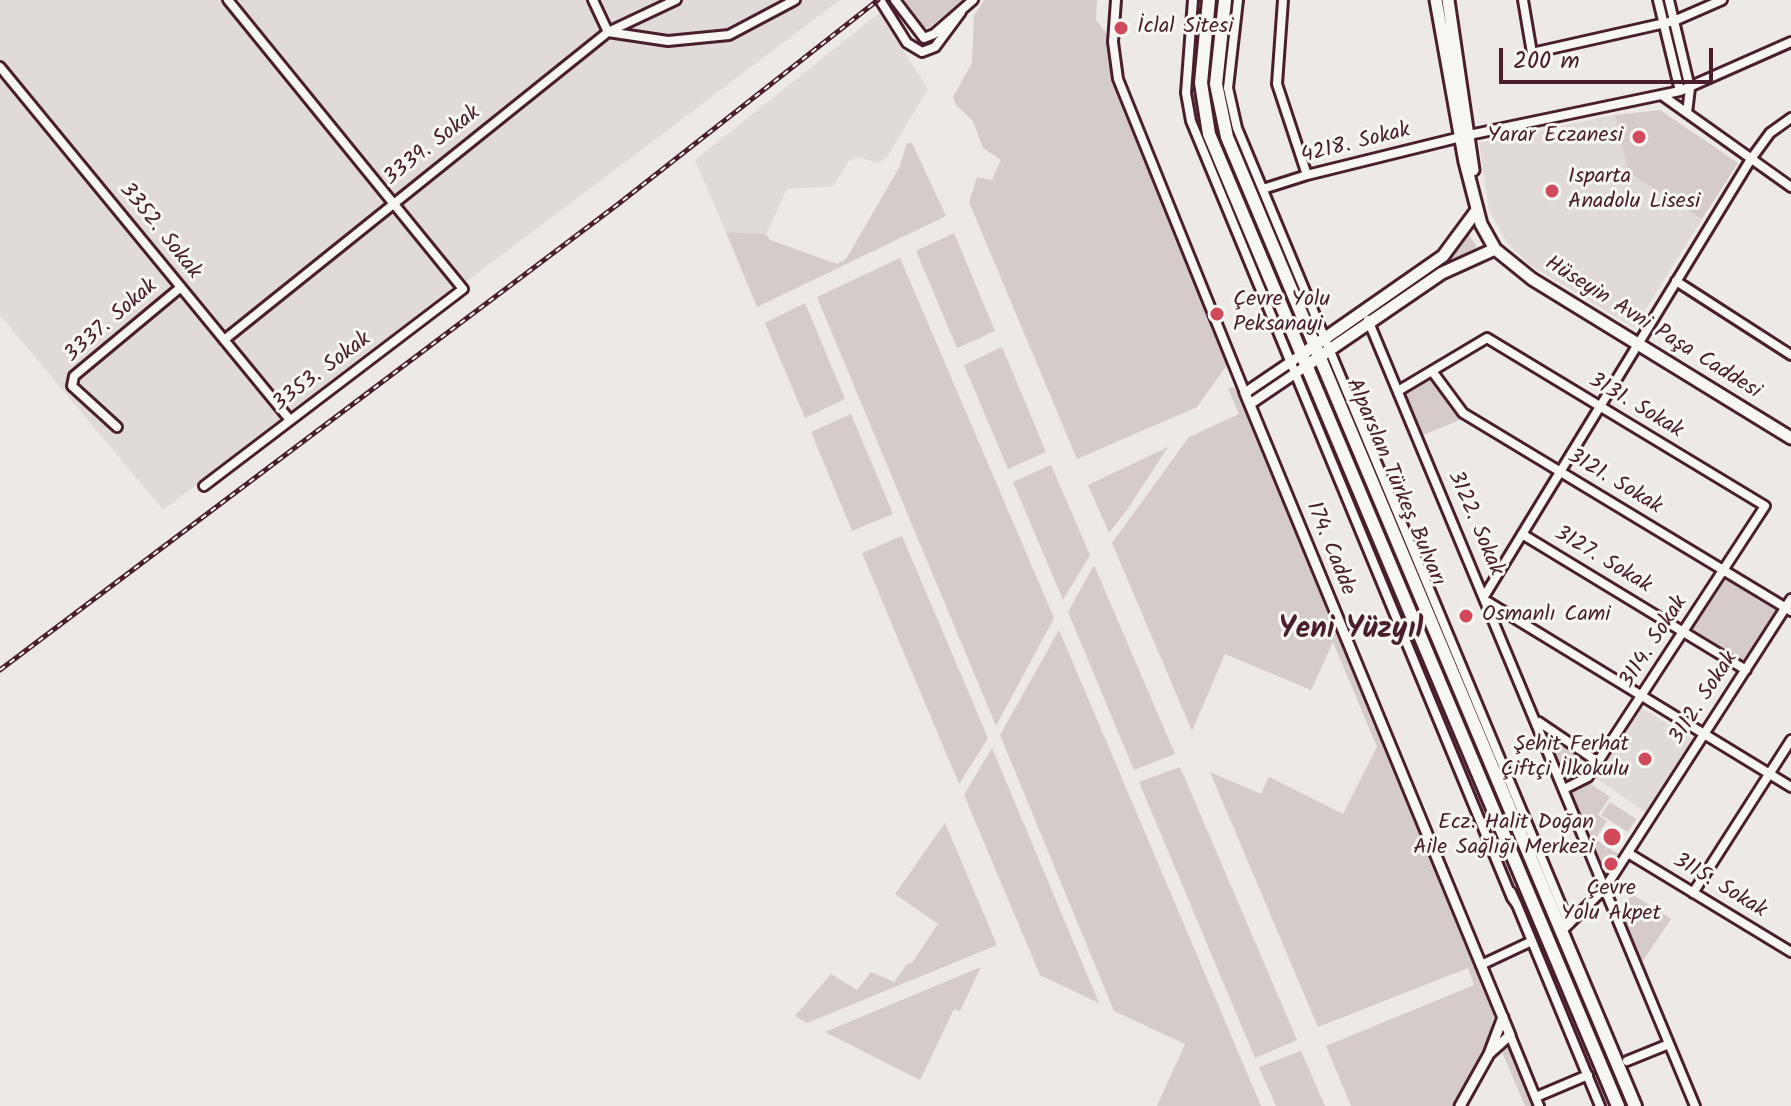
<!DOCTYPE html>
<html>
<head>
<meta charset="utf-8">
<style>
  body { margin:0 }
  #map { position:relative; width:1791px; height:1106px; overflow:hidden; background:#ece9e6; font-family:Kalam,sans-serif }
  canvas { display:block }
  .scale { position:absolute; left:1499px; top:48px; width:214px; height:36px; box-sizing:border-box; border:4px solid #4a1f2b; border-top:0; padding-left:10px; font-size:24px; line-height:28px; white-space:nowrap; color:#4a1f2b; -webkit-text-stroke:6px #f6f6f2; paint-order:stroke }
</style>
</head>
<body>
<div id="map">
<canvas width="1791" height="1106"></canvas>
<div class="scale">200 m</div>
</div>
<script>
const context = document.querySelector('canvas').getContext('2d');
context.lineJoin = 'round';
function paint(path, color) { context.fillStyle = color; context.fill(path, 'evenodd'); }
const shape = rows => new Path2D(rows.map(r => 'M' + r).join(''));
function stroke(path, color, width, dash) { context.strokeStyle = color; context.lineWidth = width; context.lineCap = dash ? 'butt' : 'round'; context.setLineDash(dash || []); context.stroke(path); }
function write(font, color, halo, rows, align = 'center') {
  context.font = font + ' Kalam,sans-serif'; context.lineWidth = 6; context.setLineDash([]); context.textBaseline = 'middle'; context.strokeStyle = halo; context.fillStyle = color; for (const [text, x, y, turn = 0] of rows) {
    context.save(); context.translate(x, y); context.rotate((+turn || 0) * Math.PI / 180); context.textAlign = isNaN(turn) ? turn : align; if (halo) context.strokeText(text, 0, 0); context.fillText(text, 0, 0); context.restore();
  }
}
paint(shape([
  [0,0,840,0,163,510,0,315],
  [879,13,928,89,887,157,877,163,858,157,849,161,833,186,787,189,766,234,726,232,695,160],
  [1615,115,1629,173,1702,219,1634,328,1530,265,1507,243,1489,210,1479,143],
  [1640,707,1696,741,1648,814,1594,777]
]), '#e0dad8');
paint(shape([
  [904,0,962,0,929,28,921,27],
  [984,0,1097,0,1096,20,1107,34,1112,83,1227,365,1197,407,1077,459,969,202,977,177,992,180,1001,160,983,148,973,121,956,105,953,97,972,63,974,16],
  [1197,0,1202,0,1194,90,1199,125,1291,346,1288,347,1195,123,1190,77],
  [1660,110,1738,163,1702,219,1629,173,1615,115],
  [907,143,912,143,946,216,757,307,726,232,766,234,770,240,837,264,846,259,899,168],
  [954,233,995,331,957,348,916,251],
  [1469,235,1477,247,1372,316,1370,311,1438,265],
  [900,258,1054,618,996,726,817,297],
  [805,303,845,399,805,418,765,323],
  [1002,347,1046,452,1008,469,964,365],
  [1304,376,1611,1106,1606,1106,1301,378],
  [1431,378,1462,419,1423,435,1405,393],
  [1237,387,1494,1014,1488,1039,1452,1106,1351,1106,1326,1046,1474,985,1468,968,1318,1027,1210,772,1261,794,1269,777,1343,814,1377,747,1333,642,1311,690,1225,654,1192,731,1112,543,1189,437,1239,414,1228,388],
  [851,414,893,514,852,531,811,432],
  [1168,447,1127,510,1109,533,1088,485],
  [1051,465,1090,555,1063,600,1013,482],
  [902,536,988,738,959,784,862,553],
  [1094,565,1175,754,1134,770,1068,612],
  [1725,576,1779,609,1744,664,1690,631],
  [1059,630,1261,1106,1157,1106,1185,1044,1114,1011,1000,735],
  [1548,733,1592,762,1584,774,1566,782],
  [992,748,1099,1003,1040,975,964,795],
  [1180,767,1297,1040,1255,1058,1139,782],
  [1588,782,1610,797,1598,815,1607,821,1595,839,1620,855,1608,874,1604,874,1570,791],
  [1610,802,1636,819,1628,832,1601,815],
  [945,823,997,945,807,1023,795,1016,831,974,857,990,871,972,894,982,907,964,912,963,938,924,895,894],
  [1632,894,1671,919,1640,965,1619,914],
  [981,967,960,1011,954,1009,920,1080,825,1032],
  [1507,1048,1511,1049,1534,1106,1525,1106,1502,1052],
  [1301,1051,1325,1106,1276,1106,1259,1067]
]), '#d4cbca');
const minor = shape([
  [593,0,608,32,668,41,729,35,795,0],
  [880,0,907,43,922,52,935,47,961,12],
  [895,0,924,38,934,34,973,0],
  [1116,0,1113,42,1118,79,1245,393],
  [1193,0,1186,93,1191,121,1512,898,1517,905,1511,892],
  [1238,0,1228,88,1237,128,1569,924],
  [1283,0,1277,84,1307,175],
  [1523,0,1532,53,1674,21,1722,0],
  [1658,0,1680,91],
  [1669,0,1690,88,1687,113],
  [0,67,290,420],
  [1663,96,1791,187],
  [1263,189,1307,175,1469,135,1680,91,1791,42],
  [1676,281,1791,355],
  [1368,320,1695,1106],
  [224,340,608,32,676,0],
  [1432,371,1463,413,1791,611],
  [1398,391,1487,338,1765,506,1588,777,1564,789],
  [117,427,72,386,74,376,181,287],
  [204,486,463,289,228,0],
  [1522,534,1746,670],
  [1485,595,1751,159,1770,133,1791,118],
  [1488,602,1791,787],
  [1539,722,1598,762],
  [1628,853,1791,952],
  [1693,893,1791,740],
  [1517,905,1600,1106],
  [1566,927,1605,888,1791,599],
  [1481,965,1532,941],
  [1510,1035,1539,1106],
  [1627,1061,1669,1044],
  [1536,1097,1588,1075]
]);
const tertiary = shape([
  [1301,355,1245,393,1510,1035,1489,1054],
  [1250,404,1306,366],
  [1460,1106,1489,1054,1503,1017]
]);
const secondary = shape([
  [1436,0,1465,162,1481,224,1495,249,1532,279,1791,438],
  [1448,0,1473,170],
  [1301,355,1443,256,1477,210],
  [1306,366,1442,273,1495,249]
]);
const trunk = shape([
  [1209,0,1201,83,1209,134,1618,1106],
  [1225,0,1216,84,1227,137,1635,1106]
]);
stroke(minor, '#4a1f2b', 14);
stroke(tertiary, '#4a1f2b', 15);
stroke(secondary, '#4a1f2b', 17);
stroke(trunk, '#4a1f2b', 18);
stroke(minor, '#f6f6f2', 8);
stroke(tertiary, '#f6f6f2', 9);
stroke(secondary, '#f6f6f2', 11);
stroke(trunk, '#f6f6f2', 12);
const rail = shape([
  [0,670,617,205,878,0]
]);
stroke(rail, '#4a1f2b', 5);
stroke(rail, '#f6f6f2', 2, [6]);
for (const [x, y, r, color] of [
  [1121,28,8,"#d1495b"],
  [1639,137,8,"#d1495b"],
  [1552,191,8,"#d1495b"],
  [1217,314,8,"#d1495b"],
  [1466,616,8,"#d1495b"],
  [1645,759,8,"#d1495b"],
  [1612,837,10,"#d1495b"],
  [1611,864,8,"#d1495b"]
]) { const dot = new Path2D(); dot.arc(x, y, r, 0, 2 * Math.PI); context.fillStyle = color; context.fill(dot); stroke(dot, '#f6f6f2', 3); }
write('22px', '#4a1f2b', '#f6f6f2', [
  ["İclal Sitesi",1137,28],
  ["Yarar Eczanesi",1623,137,"right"],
  ["Isparta",1568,178],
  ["Anadolu Lisesi",1568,203],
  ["Çevre Yolu",1233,301],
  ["Peksanayi",1233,326],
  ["Osmanlı Cami",1482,616],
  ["Şehit Ferhat",1629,746,"right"],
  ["Çiftçi İlkokulu",1629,771,"right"],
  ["Ecz. Halit Doğan",1594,824,"right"],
  ["Aile Sağlığı Merkezi",1594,849,"right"],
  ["Çevre",1611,890,"center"],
  ["Yolu Akpet",1611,915,"center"]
], 'left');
write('22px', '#4a1f2b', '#f6f6f2', [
  ["4218. Sokak",1356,145,-14],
  ["3339. Sokak",433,147,-38],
  ["3352. Sokak",159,232,51],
  ["3337. Sokak",112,322,-41],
  ["Hüseyin Avni Paşa Caddesi",1652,329,32],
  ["3353. Sokak",323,373,-37],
  ["3131. Sokak",1635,407,31],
  ["Alparslan Türkeş Bulvarı",1394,483,67],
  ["3121. Sokak",1614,483,31],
  ["3122. Sokak",1474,524,67],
  ["174. Cadde",1329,549,68],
  ["3127. Sokak",1602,561,31],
  ["3114. Sokak",1655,643,-57],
  ["3112. Sokak",1705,699,-57],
  ["3115. Sokak",1719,887,31]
]);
write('bold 30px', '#4a1f2b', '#f6f6f2', [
  ["Yeni Yüzyıl",1351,632]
]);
</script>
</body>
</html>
